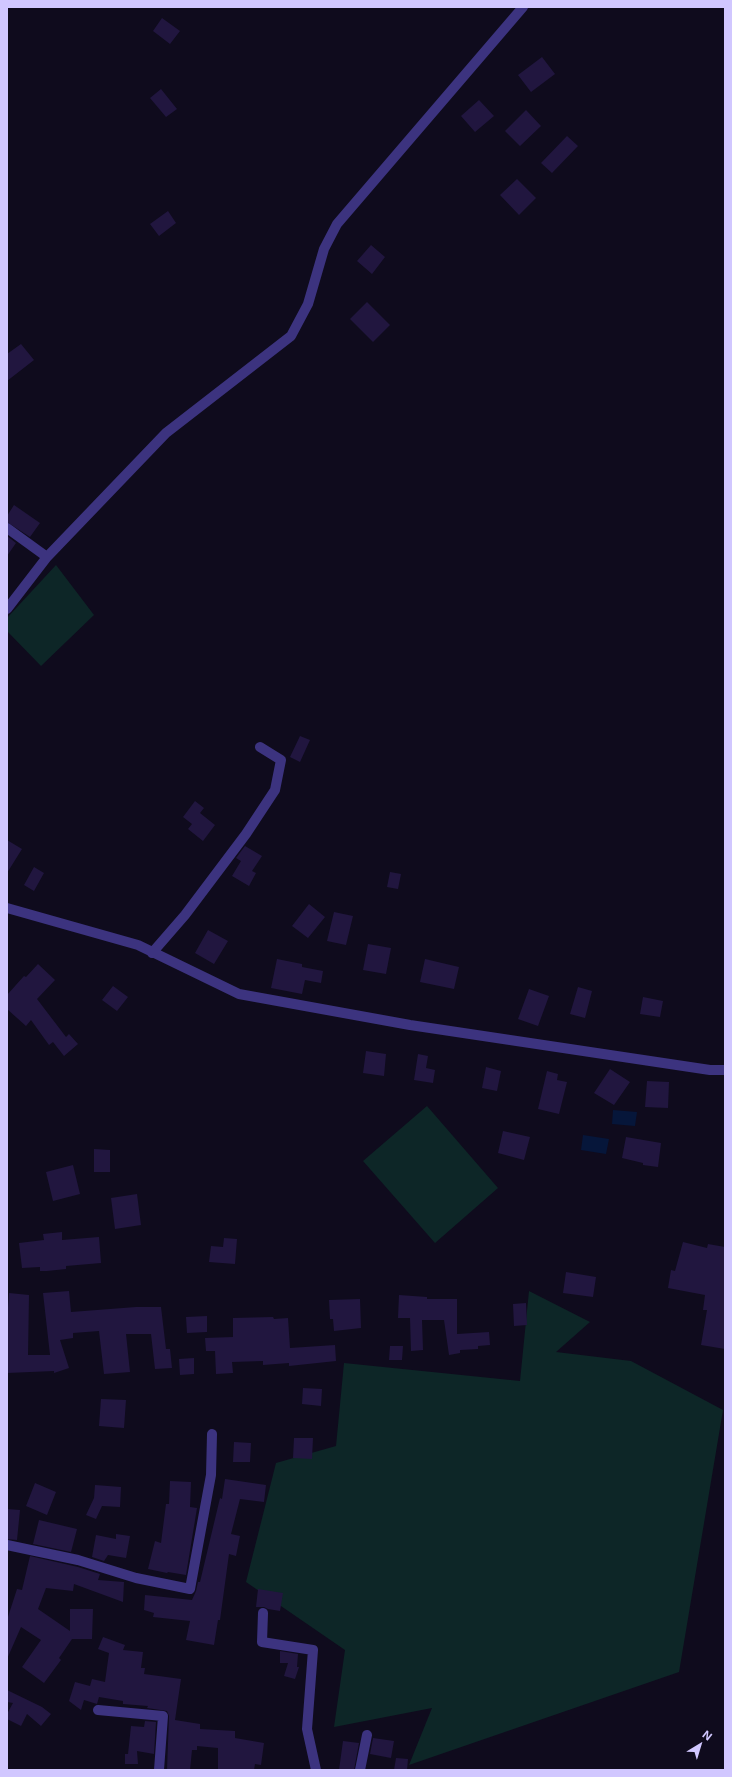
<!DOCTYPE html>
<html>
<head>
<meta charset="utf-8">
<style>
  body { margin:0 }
  #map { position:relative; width:732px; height:1777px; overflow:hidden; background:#0f0b1d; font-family:Inter,sans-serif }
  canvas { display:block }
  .frame { position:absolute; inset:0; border:8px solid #d1c7ff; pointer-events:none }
  .north { position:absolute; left:680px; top:1725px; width:40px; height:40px; -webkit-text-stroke:3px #0f0b1d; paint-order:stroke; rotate:38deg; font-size:11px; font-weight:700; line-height:16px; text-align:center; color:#d1c7ff }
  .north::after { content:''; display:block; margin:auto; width:14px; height:18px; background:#d1c7ff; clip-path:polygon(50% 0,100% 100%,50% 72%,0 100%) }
</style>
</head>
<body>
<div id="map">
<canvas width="732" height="1777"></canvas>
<div class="frame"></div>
<div class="north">N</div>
</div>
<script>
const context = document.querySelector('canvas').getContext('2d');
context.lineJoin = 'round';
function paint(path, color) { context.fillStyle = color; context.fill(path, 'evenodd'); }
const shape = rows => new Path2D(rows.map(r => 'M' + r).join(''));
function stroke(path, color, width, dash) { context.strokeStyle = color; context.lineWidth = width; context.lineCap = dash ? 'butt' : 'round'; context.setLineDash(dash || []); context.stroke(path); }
paint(shape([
  [56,565,94,615,41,666,7,631,7,618],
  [427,1106,498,1188,435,1243,363,1161],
  [529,1291,590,1322,556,1352,631,1361,723,1410,679,1672,409,1765,432,1708,334,1727,345,1650,246,1582,276,1463,336,1446,344,1363,520,1381]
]), '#0d2627');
paint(shape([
  [613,1110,637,1112,635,1126,612,1124],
  [583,1135,609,1139,606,1154,581,1150]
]), '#06163a');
paint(shape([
  [162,18,180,31,170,44,153,31],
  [542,57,555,74,531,92,518,75],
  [161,89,177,109,166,117,150,98],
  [479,100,494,116,475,132,461,116],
  [526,110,541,126,520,146,505,131],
  [567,136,578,146,552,173,541,163],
  [517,179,536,198,519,215,500,195],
  [168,211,176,223,159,236,150,224],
  [371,245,385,257,372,274,357,261],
  [367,302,390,325,373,342,350,319],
  [21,344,34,360,7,381,7,354],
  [14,505,40,523,30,537,7,522,7,516],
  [7,536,16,543,7,556],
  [300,736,310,740,300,762,290,757],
  [195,801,204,808,200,813,215,825,203,841,188,829,192,824,183,817],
  [7,840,22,849,7,873],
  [245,846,262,856,252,871,256,873,249,886,232,876,241,861,236,858],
  [34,867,44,873,34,891,24,885],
  [390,872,401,874,398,889,387,887],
  [309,904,325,917,308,938,292,926],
  [334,912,353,916,346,945,327,941],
  [208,930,228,941,214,964,195,953],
  [368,944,391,948,386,974,363,970],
  [277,959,302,964,302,967,323,971,321,983,305,980,302,994,271,988],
  [425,959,459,967,454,989,420,982],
  [38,964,55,980,37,999,66,1037,69,1034,78,1044,64,1056,53,1042,49,1045,31,1020,26,1026,7,1009,7,995,24,976,26,977],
  [113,986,128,997,117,1011,102,1000],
  [578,987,592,991,585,1018,570,1014],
  [529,989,549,996,538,1026,518,1019],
  [643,997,663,1001,660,1017,640,1014],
  [366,1051,386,1054,384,1076,363,1073],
  [418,1054,428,1056,426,1068,435,1070,433,1083,414,1080],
  [486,1067,501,1071,497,1091,482,1088],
  [610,1069,630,1082,614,1105,594,1093],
  [547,1071,558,1074,557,1080,567,1082,559,1114,538,1109],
  [647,1081,669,1082,668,1108,645,1107],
  [503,1131,530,1137,524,1160,498,1153],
  [626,1137,661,1143,658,1167,643,1165,643,1163,622,1158],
  [94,1149,110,1150,110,1172,94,1172],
  [73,1165,80,1194,53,1201,46,1172],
  [137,1194,141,1225,115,1229,111,1198],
  [62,1232,62,1240,99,1237,101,1263,66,1266,66,1269,47,1271,40,1271,40,1267,22,1268,19,1243,44,1240,43,1234],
  [224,1238,237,1239,235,1264,209,1262,211,1246,223,1247],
  [683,1242,707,1248,708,1244,725,1247,725,1349,701,1345,707,1310,703,1310,705,1295,668,1288,671,1270,675,1271],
  [566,1272,596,1277,593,1297,563,1293],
  [69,1291,71,1312,136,1307,161,1307,166,1349,170,1349,172,1368,155,1369,151,1334,126,1334,130,1372,104,1374,99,1331,73,1333,73,1338,60,1340,69,1368,54,1373,54,1371,7,1373,7,1321,9,1293,29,1295,28,1355,50,1355,43,1293],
  [399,1295,427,1297,427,1299,457,1299,457,1334,489,1332,490,1345,478,1346,478,1349,460,1350,460,1353,449,1355,444,1320,422,1320,423,1350,411,1351,410,1318,398,1318],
  [360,1299,361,1328,334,1331,333,1319,330,1319,329,1300],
  [526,1303,527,1325,514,1326,513,1304],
  [207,1316,207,1332,187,1333,186,1317],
  [273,1317,274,1319,288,1318,290,1348,335,1345,336,1361,289,1366,289,1363,263,1365,263,1361,232,1362,233,1373,216,1374,215,1351,206,1351,205,1338,233,1337,233,1318],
  [390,1346,403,1346,402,1360,389,1360],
  [194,1358,194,1374,180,1375,179,1359],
  [303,1388,322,1389,321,1406,302,1404],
  [101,1399,126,1400,124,1428,99,1426],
  [294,1438,313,1438,312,1459,293,1458],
  [234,1442,251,1443,250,1462,233,1462],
  [225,1479,266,1485,264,1502,240,1499,231,1534,240,1536,236,1556,229,1554,220,1620,218,1620,214,1645,186,1640,190,1621,153,1617,154,1613,144,1610,145,1595,192,1600,196,1591,198,1582,200,1582,220,1498,222,1499],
  [170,1481,191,1482,190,1507,197,1508,186,1575,168,1572,167,1573,148,1569,155,1541,161,1543,166,1504,169,1504],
  [35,1483,56,1492,47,1515,26,1506],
  [95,1485,121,1487,120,1507,102,1506,96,1519,86,1515,94,1498],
  [7,1509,20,1510,17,1540,7,1539],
  [39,1520,77,1529,71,1552,33,1544],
  [116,1534,130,1536,126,1558,108,1555,104,1561,92,1557,96,1535,116,1539],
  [30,1556,78,1567,100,1574,98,1580,124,1582,123,1602,74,1584,73,1591,46,1588,38,1609,70,1631,70,1609,93,1609,92,1639,72,1639,59,1658,61,1660,44,1683,22,1667,41,1640,21,1627,7,1659,7,1620,17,1589,22,1590],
  [258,1589,283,1593,280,1611,268,1609,264,1607,256,1607],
  [103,1637,125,1645,123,1650,143,1652,141,1668,145,1668,144,1674,181,1679,175,1720,200,1724,200,1729,235,1731,235,1738,264,1743,261,1765,255,1764,254,1770,218,1770,218,1748,197,1746,197,1750,192,1750,190,1770,167,1770,169,1716,167,1711,147,1708,148,1706,123,1704,123,1701,99,1697,97,1704,84,1700,81,1710,69,1701,75,1682,90,1686,92,1679,105,1682,109,1653,98,1649],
  [280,1651,298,1654,297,1667,299,1667,295,1679,284,1676,288,1663,280,1663],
  [7,1690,42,1707,51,1714,41,1726,27,1714,21,1726,7,1719,7,1714,13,1703,7,1702],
  [145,1721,156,1722,154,1754,137,1751,138,1764,125,1764,125,1754,128,1754,131,1726,144,1727],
  [373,1738,394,1741,391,1758,370,1754],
  [343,1741,359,1743,354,1770,339,1770],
  [396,1758,408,1759,407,1770,394,1770]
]), '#21163f');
stroke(shape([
  [7,528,47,557],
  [7,609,47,557,166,433,291,336,308,304,324,249,337,224,523,7],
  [7,908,138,945,239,994,410,1025,710,1070,725,1070],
  [152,953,185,915,246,834,275,790,281,760,260,747],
  [7,1545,78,1560,136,1578,190,1589,211,1475,212,1434],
  [263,1613,262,1642,313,1650,307,1729,316,1770],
  [98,1710,163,1716,159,1770],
  [360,1770,367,1735]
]), '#3c337f', 10);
</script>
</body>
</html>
